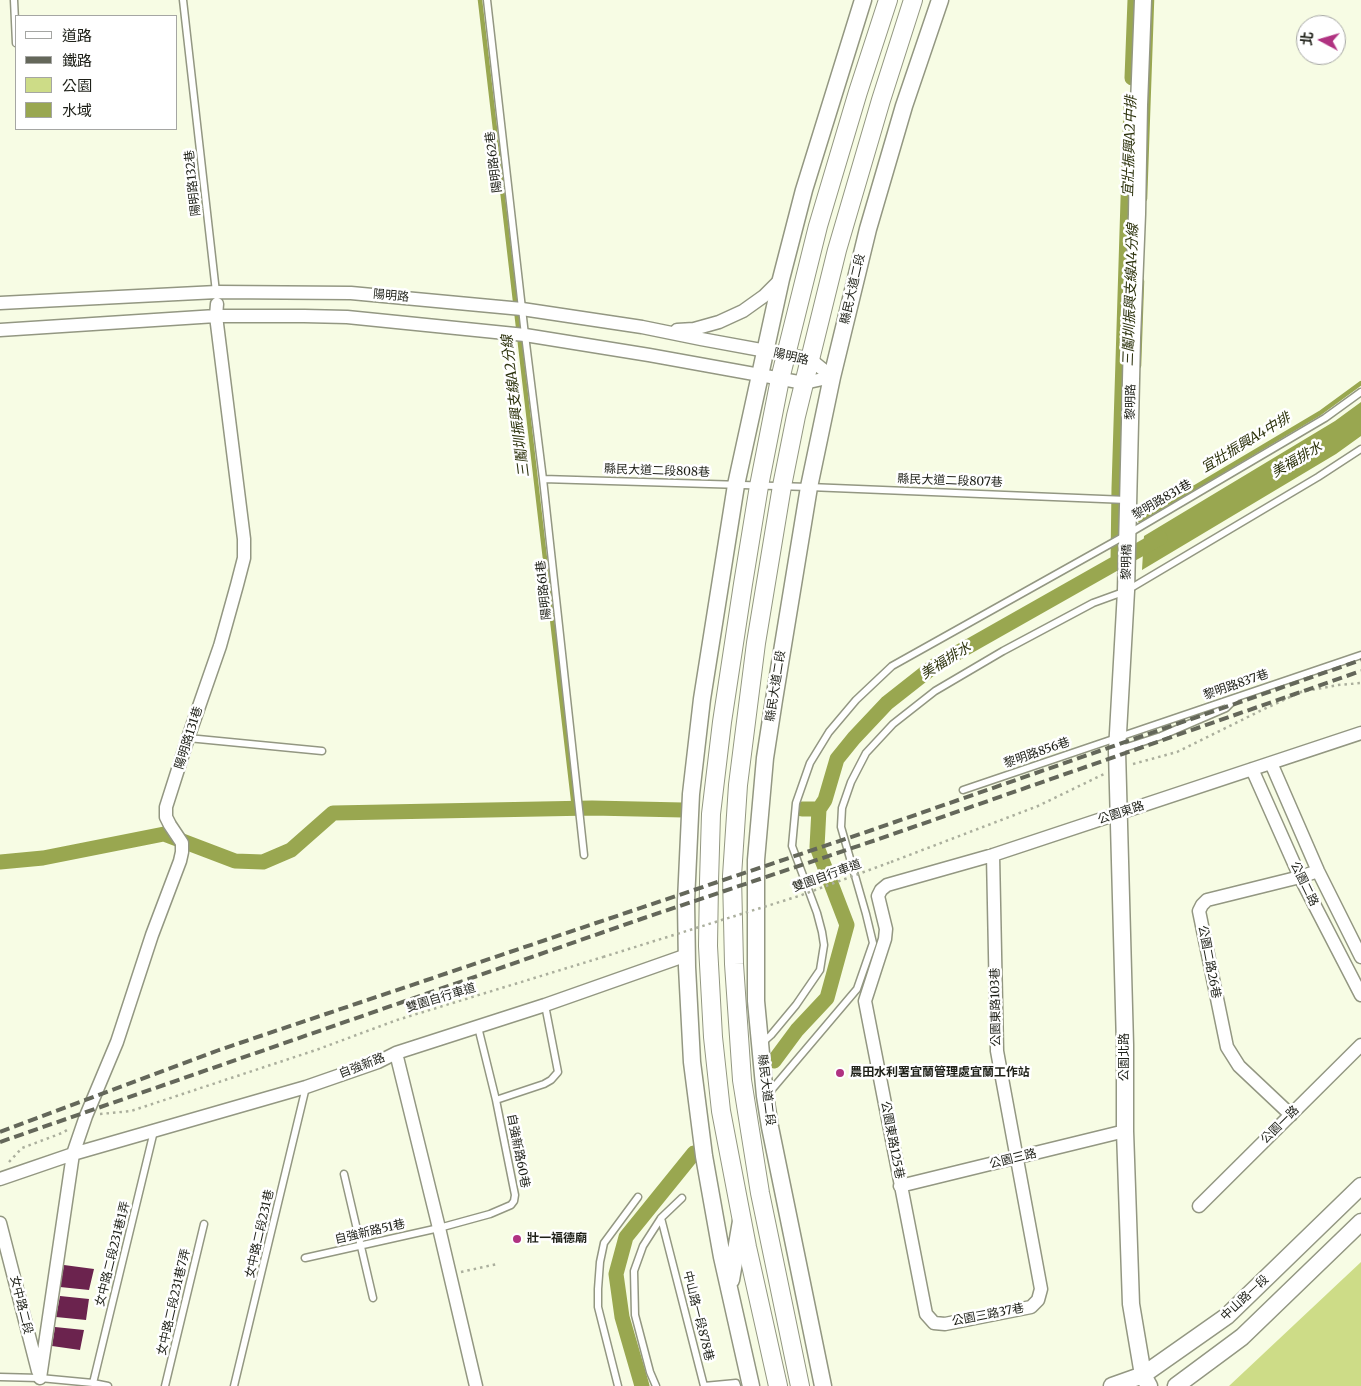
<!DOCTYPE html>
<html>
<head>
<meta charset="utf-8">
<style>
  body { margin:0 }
  #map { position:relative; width:1361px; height:1386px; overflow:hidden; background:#f7fce4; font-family:Merriweather,"Noto Sans TC",serif }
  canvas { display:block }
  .legend { position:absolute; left:15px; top:15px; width:162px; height:115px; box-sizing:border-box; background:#fff; border:1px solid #a5a6a3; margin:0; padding:6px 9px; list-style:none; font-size:15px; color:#1e2018 }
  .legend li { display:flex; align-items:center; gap:10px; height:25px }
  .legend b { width:25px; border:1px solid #a5a6a3 }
  .north { position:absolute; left:1296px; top:15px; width:50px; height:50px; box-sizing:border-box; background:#fff; border:1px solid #a5a6a3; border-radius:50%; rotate:276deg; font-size:14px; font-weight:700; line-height:20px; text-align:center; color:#1e2018 }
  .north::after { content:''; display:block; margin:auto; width:18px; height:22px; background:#b03281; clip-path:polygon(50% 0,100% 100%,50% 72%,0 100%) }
</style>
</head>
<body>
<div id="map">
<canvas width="1361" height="1386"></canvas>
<ul class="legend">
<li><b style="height:6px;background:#fff"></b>道路</li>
<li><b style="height:6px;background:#64675a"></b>鐵路</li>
<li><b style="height:14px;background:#cddc87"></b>公園</li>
<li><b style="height:14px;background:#99a750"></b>水域</li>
</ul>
<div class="north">北</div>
</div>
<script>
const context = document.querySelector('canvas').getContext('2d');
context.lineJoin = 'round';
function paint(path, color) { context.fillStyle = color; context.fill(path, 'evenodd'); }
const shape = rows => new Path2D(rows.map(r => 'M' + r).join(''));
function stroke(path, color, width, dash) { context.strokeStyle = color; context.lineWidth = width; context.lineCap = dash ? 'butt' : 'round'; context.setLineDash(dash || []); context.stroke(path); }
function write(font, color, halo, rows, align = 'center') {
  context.font = font + ' Merriweather,"Noto Sans TC",serif'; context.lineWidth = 5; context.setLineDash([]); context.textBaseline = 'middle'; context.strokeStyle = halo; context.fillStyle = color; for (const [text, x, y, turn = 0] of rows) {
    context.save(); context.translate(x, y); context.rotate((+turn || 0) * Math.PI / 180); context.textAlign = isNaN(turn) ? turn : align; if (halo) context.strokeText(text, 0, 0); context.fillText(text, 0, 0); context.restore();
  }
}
paint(shape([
  [1361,1262,1361,1386,1229,1386]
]), '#cddc87');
paint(shape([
  [1361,402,1361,436,1336,454,1142,570,1144,536,1335,421]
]), '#99a750');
stroke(shape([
  [480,0,574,808],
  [1145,199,1152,0],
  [1139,366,1142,281],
  [1140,520,1320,413,1361,383]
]), '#99a750', 4.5);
stroke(shape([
  [1132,78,1135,0],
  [1118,561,1119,488,1131,104],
  [802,809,819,809],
  [0,862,43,858,164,834,235,861,263,862,291,850,333,813,592,808,683,810],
  [774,1061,797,1030,827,998,847,925,817,847,819,809,825,800,837,759,854,738,887,703,934,666,1160,538],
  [642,1386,622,1317,616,1274,626,1237,694,1153]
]), '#99a750', 15);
paint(shape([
  [64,1265,94,1269,89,1290,60,1287],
  [60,1296,89,1299,86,1320,56,1317],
  [55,1327,84,1330,80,1350,52,1346]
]), '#6b234e');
const service = shape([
  [14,0,16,43],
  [183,0,216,292],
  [487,0,525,335,543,479,584,855],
  [543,479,809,487,1127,500],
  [188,738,322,751],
  [1118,750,1161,736,1226,708,1236,698],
  [963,790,1361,655],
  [761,1044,771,1035,796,1005,820,970,824,945,822,932,817,913,792,846,796,803,810,763,829,732,856,700,892,666,1128,534,1325,418,1361,392],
  [768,1094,857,989,873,943,866,914,841,827,842,808,851,782,866,753,893,724,935,691,1003,651,1093,603,1126,591,1318,477,1361,449],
  [496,1100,544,1084,551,1080,558,1072,545,1005],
  [344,1174,373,1298],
  [661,1218,704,1386,736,1383,737,1386],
  [305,1258,439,1228,490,1214,511,1205,514,1201,515,1195,496,1100,478,1027],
  [0,1377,40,1378,93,1383,108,1386],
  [93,1383,154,1131],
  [165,1386,204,1224],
  [234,1386,306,1087],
  [618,1386,598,1307,598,1289,600,1262,604,1243,638,1197],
  [656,1386,650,1372,635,1315,634,1271,643,1246,661,1218,682,1198]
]);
const minor = shape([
  [0,303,217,292,351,293,522,309,642,327,701,339,810,359,832,377],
  [0,330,216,316,304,316,347,317,525,335,649,355,804,383,832,377],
  [677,330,694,329,719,322,743,311,764,296,781,279],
  [1271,763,1318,871,1361,957],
  [1252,769,1300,877,1361,995],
  [993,855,997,1051,1041,1289,1038,1300,1031,1307,945,1324,934,1323,926,1314,865,1001,885,939,886,929,878,896,881,890,887,885,993,855,1361,733],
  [396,1053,545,1005,687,955],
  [1291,1115,1239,1066,1227,1047,1199,911,1202,905,1207,900,1300,877,1318,871],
  [0,1179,73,1154,306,1087,378,1062,396,1053,439,1228,476,1386],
  [900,1186,1125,1131],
  [1199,1206,1361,1045],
  [0,1223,38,1371],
  [40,1378,73,1154,86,1116,117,1042,152,935,180,861,182,852,182,843,170,825,166,817,166,807,188,738,220,646,237,585,244,558,244,539,216,316,217,304]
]);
const tertiary = shape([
  [1143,0,1139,105,1137,214,1132,338,1126,591,1117,751,1125,1045,1125,1131,1131,1304,1143,1375,1149,1386],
  [731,1280,741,1221],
  [751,1386,722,1257,704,1156,692,1062,687,967,686,901,691,794,702,699,736,485,781,279,804,190,863,0],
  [823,1386,770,1127,765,1096,756,1001,756,860,765,758,774,700,809,487,832,377,868,229,904,106,940,0],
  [1112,1386,1143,1375,1227,1316,1361,1186],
  [1176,1386,1242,1337,1361,1222]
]);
const secondary = shape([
  [778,1386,747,1247,721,1111,713,1037,708,946,709,882,711,814,722,722,743,584,759,486,780,379,818,226,858,92,888,0],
  [800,1386,760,1193,742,1080,734,964,732,876,738,785,756,643,782,486,796,416,837,250,881,100,913,0]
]);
stroke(service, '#939782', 9);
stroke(minor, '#939782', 15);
stroke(tertiary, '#939782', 19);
stroke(secondary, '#939782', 20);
stroke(shape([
  [1133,764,1177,752,1260,711,1301,692,1338,685,1361,683],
  [891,862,1038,806,1104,774],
  [100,1114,131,1111,316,1050,397,1020,603,957],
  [9,1162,22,1148,62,1133,67,1130],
  [461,1272,497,1264]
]), '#abaf9d', 2.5, [2.5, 4]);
stroke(service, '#fff', 6);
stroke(minor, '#fff', 12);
stroke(tertiary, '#fff', 16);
stroke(secondary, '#fff', 18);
stroke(shape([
  [0,1132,219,1050,872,830,1361,660],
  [0,1142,644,918,876,840,1361,671]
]), '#64675a', 4, [10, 5]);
stroke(shape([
  [603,957,799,896,891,862]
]), '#abaf9d', 2.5, [2.5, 4]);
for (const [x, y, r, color] of [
  [840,1073,5,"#b03281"],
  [517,1239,5,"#b03281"]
]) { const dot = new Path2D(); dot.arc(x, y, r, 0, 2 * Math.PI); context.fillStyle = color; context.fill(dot); stroke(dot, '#fff', 2); }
write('12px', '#1e2018', '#fff', [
  ["陽明路62巷",494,162,-97],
  ["陽明路132巷",193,183,-96],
  ["縣民大道二段",853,289,-77],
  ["陽明路",391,296,5],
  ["陽明路",791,357,13],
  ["黎明路",1131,402,-89],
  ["縣民大道二段808巷",657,471,2],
  ["縣民大道二段807巷",950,481,2],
  ["黎明路831巷",1162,500,-30],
  ["黎明橋",1127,562,-89],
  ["陽明路61巷",544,590,-96],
  ["黎明路837巷",1236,685,-19],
  ["縣民大道二段",776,686,-81],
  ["陽明路131巷",189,738,-72],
  ["黎明路856巷",1037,753,-19],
  ["公園東路",1121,813,-18],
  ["雙園自行車道",827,876,-20],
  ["公園二路",1304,884,64],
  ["公園二路26巷",1209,962,79],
  ["雙園自行車道",441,998,-17],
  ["公園東路103巷",996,1007,-91],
  ["公園北路",1125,1057,-90],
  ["自強新路",362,1066,-21],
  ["縣民大道二段",766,1090,83],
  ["公園一路",1280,1125,-45],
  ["公園東路125巷",892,1140,79],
  ["自強新路60巷",518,1151,79],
  ["公園三路",1013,1159,-14],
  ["自強新路51巷",370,1232,-13],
  ["女中路二段231巷",260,1234,-77],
  ["女中路二段231巷1弄",113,1254,-76],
  ["中山路一段",1245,1298,-43],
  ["女中路二段231巷7弄",174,1302,-77],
  ["女中路二段",21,1305,76],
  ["公園三路37巷",988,1315,-11],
  ["中山路一段878巷",698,1316,76]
]);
write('bold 12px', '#1e2018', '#fff', [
  ["農田水利署宜蘭管理處宜蘭工作站",850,1073],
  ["壯一福德廟",527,1239]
], 'left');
write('italic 14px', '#2c320c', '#fff', [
  ["宜壯振興A2中排",1130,146,-88],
  ["三鬮圳振興支線A4分線",1131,295,-88],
  ["三鬮圳振興支線A2分線",516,406,-97],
  ["宜壯振興A4中排",1246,443,-31],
  ["美福排水",1297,460,-30],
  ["美福排水",946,661,-32]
]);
</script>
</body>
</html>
